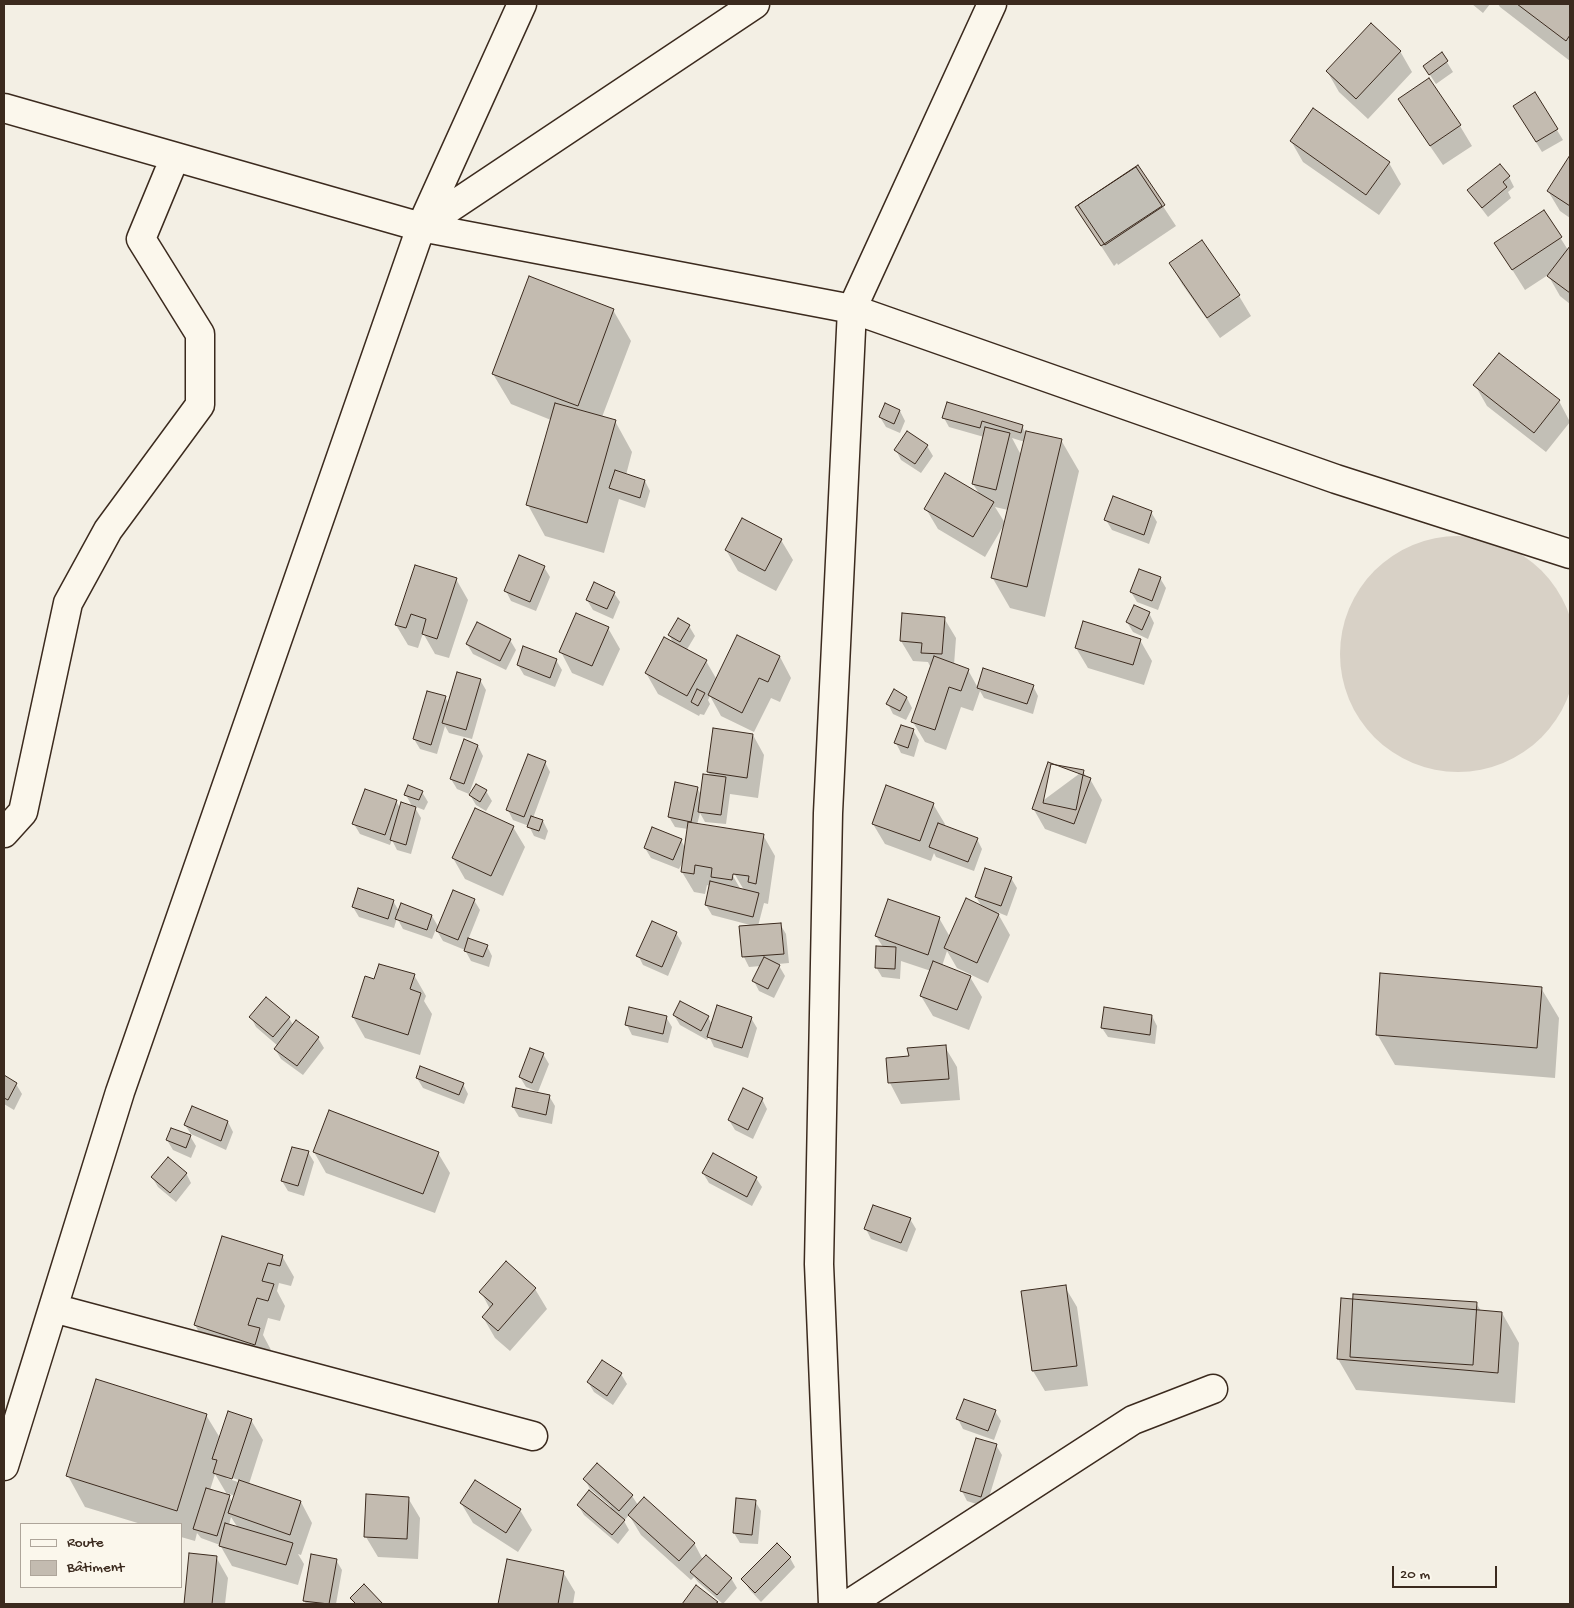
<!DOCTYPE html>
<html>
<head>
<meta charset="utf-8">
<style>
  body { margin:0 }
  #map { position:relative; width:1574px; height:1608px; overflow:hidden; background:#f3efe4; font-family:"Gochi Hand",sans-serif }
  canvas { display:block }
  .frame { position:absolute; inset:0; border:5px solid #3b2a1e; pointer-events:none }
  .legend { position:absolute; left:20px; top:1523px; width:162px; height:65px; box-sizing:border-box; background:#fbf7ec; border:1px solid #aea59a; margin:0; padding:6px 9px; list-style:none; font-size:15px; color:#3b2a1e }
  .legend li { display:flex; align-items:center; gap:10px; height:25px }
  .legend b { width:25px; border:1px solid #aea59a }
  .scale { position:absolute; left:1392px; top:1566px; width:105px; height:22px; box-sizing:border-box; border:2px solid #3b2a1e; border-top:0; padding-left:6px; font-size:15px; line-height:18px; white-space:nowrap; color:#3b2a1e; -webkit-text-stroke:4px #fbf7ec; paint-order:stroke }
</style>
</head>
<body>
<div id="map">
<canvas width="1574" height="1608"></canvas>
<div class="frame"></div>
<ul class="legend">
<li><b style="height:6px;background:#fbf7ec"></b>Route</li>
<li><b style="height:14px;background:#c3bbb0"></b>Bâtiment</li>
</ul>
<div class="scale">20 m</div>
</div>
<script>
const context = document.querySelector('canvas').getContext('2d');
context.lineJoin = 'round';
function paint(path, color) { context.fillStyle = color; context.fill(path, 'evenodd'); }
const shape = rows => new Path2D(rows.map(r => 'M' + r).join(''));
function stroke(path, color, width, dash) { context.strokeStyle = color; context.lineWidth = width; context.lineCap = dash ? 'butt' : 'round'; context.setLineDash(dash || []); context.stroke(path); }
paint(shape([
  '1340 654a118 118 0 1 1 236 0a118 118 0 1 1-236 0Z'
]), '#d8d1c6');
paint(shape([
  [1472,4,1490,4,1483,13],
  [1498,4,1570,4,1570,61,1500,7],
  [1400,51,1412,72,1368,119,1339,92,1327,71],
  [1442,54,1453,72,1436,84,1424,66],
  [1535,94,1563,140,1542,152,1520,116],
  [1400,100,1460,126,1472,146,1443,165,1412,120],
  [1314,109,1389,163,1401,184,1379,215,1303,162,1291,141],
  [1570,157,1570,218,1560,211,1548,191],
  [1137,167,1176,226,1118,265,1117,263,1114,266,1076,207],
  [1509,177,1514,187,1508,192,1511,198,1488,217,1468,191],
  [1544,212,1568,250,1570,248,1570,304,1560,296,1548,275,1525,290,1508,263],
  [1202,242,1239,296,1251,316,1220,338,1182,284,1170,263],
  [613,310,631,341,602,417,615,421,632,452,626,475,645,481,650,491,645,508,619,499,604,553,545,536,528,505,551,420,511,404,493,374],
  [1475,385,1559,401,1570,422,1546,452,1487,406],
  [948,404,1022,426,1025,432,1061,440,1079,471,1045,617,1010,608,992,577,1008,510,995,507,1005,523,985,557,938,529,926,509,980,495,973,484,984,437,949,427,944,418],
  [1012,438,1025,442,1021,455],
  [900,411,905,421,900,433,886,427,880,417],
  [927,446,933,456,921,473,901,460,896,450],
  [1151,512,1157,522,1149,544,1112,530,1106,520],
  [781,540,793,560,776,591,738,571,726,550],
  [544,567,550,577,536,611,511,601,506,591],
  [1160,578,1166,588,1158,610,1137,602,1131,592],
  [456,579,468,600,449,658,435,654,423,633,418,648,408,645,396,625],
  [614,593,620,602,613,619,593,610,587,600],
  [1149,613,1154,623,1148,639,1133,632,1127,622],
  [944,618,956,638,954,665,968,670,978,688,1033,686,1038,696,1033,714,984,698,980,691,973,711,961,707,946,750,925,742,913,722,931,668,928,662,913,661,901,641],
  [689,626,695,636,686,651,706,661,717,680,780,657,791,678,780,702,771,698,754,732,721,716,710,696,708,700,710,704,704,715,700,714,699,716,658,694,646,673,674,644,669,635],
  [608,628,620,649,603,686,572,673,561,652],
  [510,640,516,650,506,670,473,654,467,644],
  [1140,640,1152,661,1144,685,1088,668,1076,648],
  [556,660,562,670,555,687,524,675,518,665],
  [480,680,486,690,472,739,449,733,445,726,437,754,420,749,414,739,445,697,449,704],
  [907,698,912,708,906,720,893,714,888,704],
  [913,730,919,740,914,757,901,753,896,743],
  [753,735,764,755,758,798,730,794,726,824,705,822,700,813,697,825,763,835,775,856,768,904,764,903,758,926,780,924,786,934,789,963,778,964,785,976,774,998,759,991,754,981,761,966,749,967,744,957,754,926,712,915,706,905,710,886,707,885,705,894,694,892,682,872,683,861,679,869,651,858,645,848,681,840,685,848,688,829,675,827,669,817,697,788,701,795,711,776,708,772],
  [731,868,744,890,741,890,729,869],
  [478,746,483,756,469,794,457,789,451,779],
  [545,762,550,772,533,818,543,821,548,831,545,840,534,836,529,826,513,820,508,810],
  [1083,771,1087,778,1090,779,1102,800,1086,844,1045,829,1033,808],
  [486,791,492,801,486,811,476,805,470,795],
  [422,792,428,802,424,810,414,806,421,818,411,854,397,850,392,840,390,845,360,834,354,824,396,801,400,808,413,808,406,795],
  [933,804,945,824,944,827,977,839,982,849,974,871,936,857,934,853,931,861,885,844,873,824],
  [513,827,525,847,503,896,465,879,453,858],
  [1011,878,1017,888,1007,916,997,912,1010,935,988,983,957,968,947,951,942,966,970,977,982,997,969,1030,933,1016,921,996,931,971,901,961,900,979,882,977,876,967,883,947,876,936,939,918,950,937,982,907,976,897],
  [474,900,480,910,468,940,487,946,492,956,489,967,471,961,465,950,443,941,436,929,432,939,403,929,397,918,394,928,359,917,353,907,393,901,399,911,432,916,439,928],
  [676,933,682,943,668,976,643,965,638,955],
  [414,975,426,996,424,1001,432,1014,420,1055,365,1038,353,1017,375,981],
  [1541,988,1559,1018,1555,1078,1395,1065,1377,1034],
  [674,1015,708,1017,712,1025,751,1018,757,1028,748,1058,714,1047,709,1036,707,1040,680,1025],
  [1152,1016,1157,1026,1155,1044,1108,1037,1102,1028],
  [251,1017,289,1018,293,1025,296,1021,318,1038,324,1048,303,1075,281,1059,275,1049,278,1046,256,1027],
  [666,1017,672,1027,668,1043,632,1035,627,1025],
  [945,1047,957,1067,960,1100,901,1104,890,1083,887,1059,910,1058],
  [543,1054,549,1064,538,1092,526,1087,520,1077],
  [4,1077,16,1084,22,1094,14,1110,4,1104],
  [417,1078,463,1084,468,1094,464,1104,423,1088],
  [549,1096,555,1106,552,1124,519,1117,513,1107],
  [762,1099,767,1109,753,1139,735,1130,729,1120],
  [228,1122,233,1132,226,1150,191,1134,185,1125],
  [190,1136,196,1146,191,1158,173,1150,167,1140],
  [308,1152,314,1162,304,1196,288,1191,282,1181],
  [314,1152,438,1153,450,1173,435,1213,326,1173],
  [186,1173,191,1183,176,1202,158,1187,152,1177],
  [703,1173,756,1178,762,1187,752,1206,709,1183],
  [910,1219,916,1229,907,1252,871,1239,866,1229],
  [223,1237,282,1256,294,1277,291,1286,279,1283,277,1291,285,1306,280,1321,268,1318,263,1335,271,1350,267,1365,207,1346,195,1325],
  [1065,1287,1077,1307,1088,1386,1045,1391,1033,1371],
  [535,1289,547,1309,510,1351,495,1338,483,1317,490,1309,481,1292],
  [1342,1299,1476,1303,1481,1311,1502,1313,1519,1343,1515,1403,1356,1390,1338,1359],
  [603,1361,621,1374,627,1384,613,1405,594,1392,588,1382],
  [995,1411,1001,1421,994,1440,963,1429,958,1419],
  [206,1415,220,1438,251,1420,263,1440,249,1484,301,1502,312,1523,301,1555,298,1554,304,1564,298,1585,232,1566,220,1545,201,1538,197,1533,195,1541,181,1537,181,1524,141,1524,85,1507,68,1476],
  [215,1474,228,1496,210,1490],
  [226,1476,239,1480,238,1482,226,1478],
  [227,1493,235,1496,233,1503],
  [231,1517,238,1528,229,1525],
  [996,1445,1002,1455,986,1507,967,1501,962,1491],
  [598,1465,632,1496,638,1505,694,1543,703,1560,731,1578,737,1588,723,1604,698,1582,694,1577,691,1580,641,1535,629,1515,624,1521,629,1530,618,1544,584,1515,578,1505,609,1509,611,1507,590,1489,585,1479],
  [408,1498,420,1518,418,1559,378,1557,366,1537],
  [755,1501,761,1511,758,1544,740,1543,734,1533],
  [461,1503,520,1510,532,1530,518,1552,473,1523],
  [190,1555,216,1557,228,1578,225,1604,185,1604],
  [790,1558,795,1567,761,1602,749,1589,743,1579],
  [336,1560,342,1570,336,1604,306,1604,304,1600],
  [508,1561,563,1572,575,1592,573,1604,500,1604]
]), '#0003');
const building = shape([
  [1517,4,1570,4,1570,35,1566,41,1517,4],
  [1371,23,1401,51,1356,99,1326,71,1371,23],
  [1442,52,1448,61,1429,75,1423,66,1442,52],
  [1429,78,1461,125,1430,146,1398,99,1429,78],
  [1535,92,1558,129,1536,142,1513,106,1535,92],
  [1313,108,1390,162,1366,195,1290,141,1313,108],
  [1570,155,1570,206,1547,191,1570,155],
  [1500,164,1510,176,1503,182,1507,187,1482,208,1467,190,1500,164],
  [1138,165,1165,205,1105,245,1078,205,1138,165],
  [1136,167,1162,206,1101,246,1075,207,1136,167],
  [1544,210,1562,237,1512,270,1494,243,1544,210],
  [1202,240,1240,295,1207,318,1169,263,1202,240],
  [1570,246,1570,293,1547,276,1570,246],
  [529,276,614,309,578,406,492,374,529,276],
  [1499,353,1560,400,1534,433,1473,385,1499,353],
  [947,402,1023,425,1021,433,982,421,980,428,942,418,947,402],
  [555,403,616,420,587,523,526,505,555,403],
  [885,403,900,410,894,424,879,417,885,403],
  [985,427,1010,433,996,490,972,484,985,427],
  [907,431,928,445,915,464,894,450,907,431],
  [1026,431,1062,439,1027,587,991,578,1026,431],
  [615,470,645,480,640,498,609,488,615,470],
  [945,473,994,502,973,537,924,509,945,473],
  [1113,496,1152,511,1144,535,1104,520,1113,496],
  [742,518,782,539,765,571,725,550,742,518],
  [519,555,545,566,530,602,504,591,519,555],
  [415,565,457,578,437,639,422,634,426,619,411,614,406,628,395,625,415,565],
  [1139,569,1161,577,1152,601,1130,592,1139,569],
  [594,582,615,592,607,609,586,600,594,582],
  [1134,605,1150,612,1142,630,1126,622,1134,605],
  [576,613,609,627,592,666,559,652,576,613],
  [902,613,945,617,942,654,921,653,922,643,900,641,902,613],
  [678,618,690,625,680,642,668,635,678,618],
  [1083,621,1141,639,1133,665,1075,648,1083,621],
  [477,622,511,639,500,661,466,644,477,622],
  [737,635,780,656,768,682,759,678,742,713,708,695,737,635],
  [664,637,707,660,687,696,645,673,664,637],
  [523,646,557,659,550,678,517,665,523,646],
  [934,656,969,669,961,691,949,687,935,730,911,722,934,656],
  [983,668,1034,685,1027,704,977,688,983,668],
  [457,672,481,679,466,730,442,723,457,672],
  [697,689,705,693,698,706,691,702,697,689],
  [894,689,907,697,900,711,886,704,894,689],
  [427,691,446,696,431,745,413,739,427,691],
  [901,725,914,729,908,748,894,743,901,725],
  [713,728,753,734,747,778,707,772,713,728],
  [464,739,478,745,464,784,450,779,464,739],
  [528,754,546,761,524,817,506,810,528,754],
  [1048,762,1091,778,1074,824,1032,809,1048,762],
  [1051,764,1084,770,1076,810,1043,803,1051,764],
  [703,774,726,777,721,815,698,812,703,774],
  [675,782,698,787,691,822,668,817,675,782],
  [476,784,487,790,480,802,469,795,476,784],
  [408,785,423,791,419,800,404,795,408,785],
  [886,785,934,803,920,841,872,824,886,785],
  [365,789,397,800,385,835,352,824,365,789],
  [401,802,416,807,406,845,390,840,401,802],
  [475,808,514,826,491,876,452,858,475,808],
  [531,816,543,820,539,831,527,827,531,816],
  [688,822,764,834,756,884,748,882,749,876,733,874,732,880,711,877,712,868,695,865,694,874,681,872,688,822],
  [938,823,978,838,968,862,929,847,938,823],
  [652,827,682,839,673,860,644,848,652,827],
  [985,868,1012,877,1001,906,975,897,985,868],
  [710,881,759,893,753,917,705,905,710,881],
  [358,888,394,900,388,919,352,907,358,888],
  [453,890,475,899,458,940,436,931,453,890],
  [966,898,999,914,977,963,944,948,966,898],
  [888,899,940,917,928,955,875,936,888,899],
  [401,903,432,915,427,930,395,919,401,903],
  [652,921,677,932,662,967,636,956,652,921],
  [781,923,784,954,742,957,739,926,781,923],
  [468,938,488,945,483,957,464,951,468,938],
  [876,946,896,947,895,969,875,968,876,946],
  [764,957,780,965,768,989,752,981,764,957],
  [933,961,971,976,957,1010,920,996,933,961],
  [379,964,415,974,410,989,421,993,408,1035,352,1017,365,976,374,979,379,964],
  [1380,973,1542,987,1537,1048,1376,1035,1380,973],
  [266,997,290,1017,273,1037,249,1017,266,997],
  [680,1001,709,1016,701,1031,673,1015,680,1001],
  [717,1005,752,1017,742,1048,707,1037,717,1005],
  [629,1007,667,1016,663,1034,625,1025,629,1007],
  [1104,1007,1152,1015,1150,1035,1101,1028,1104,1007],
  [296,1020,319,1037,297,1066,274,1049,296,1020],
  [946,1045,949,1079,888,1083,886,1058,909,1056,907,1048,946,1045],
  [530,1048,544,1053,532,1083,519,1077,530,1048],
  [420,1066,464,1083,459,1095,416,1078,420,1066],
  [4,1075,17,1083,8,1100,4,1098,4,1075],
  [516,1088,550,1095,546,1115,512,1107,516,1088],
  [743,1088,763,1098,748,1130,728,1120,743,1088],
  [192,1106,228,1121,221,1141,184,1125,192,1106],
  [329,1110,439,1152,423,1194,313,1152,329,1110],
  [171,1128,191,1135,186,1148,166,1140,171,1128],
  [292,1147,309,1151,298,1186,281,1181,292,1147],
  [713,1153,757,1177,747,1197,702,1173,713,1153],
  [168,1157,187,1173,170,1193,151,1177,168,1157],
  [873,1205,911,1218,901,1243,864,1229,873,1205],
  [222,1236,283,1255,280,1266,268,1263,262,1281,274,1284,268,1301,257,1298,248,1325,260,1328,255,1345,194,1325,222,1236],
  [506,1261,536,1288,498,1331,482,1317,493,1304,479,1292,506,1261],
  [1066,1285,1077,1366,1032,1371,1021,1291,1066,1285],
  [1353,1294,1477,1302,1473,1365,1350,1357,1353,1294],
  [1341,1298,1502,1312,1498,1373,1337,1359,1341,1298],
  [602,1360,622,1373,607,1396,587,1382,602,1360],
  [96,1379,207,1414,177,1511,66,1476,96,1379],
  [964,1399,996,1410,988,1431,956,1419,964,1399],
  [228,1411,252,1419,232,1479,213,1473,217,1460,212,1459,228,1411],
  [976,1438,997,1444,981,1497,960,1491,976,1438],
  [597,1463,633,1495,619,1511,583,1479,597,1463],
  [239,1480,301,1501,290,1535,228,1513,239,1480],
  [475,1480,521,1509,506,1533,460,1503,475,1480],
  [206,1488,230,1495,217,1536,193,1529,206,1488],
  [589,1490,625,1520,612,1535,577,1505,589,1490],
  [366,1494,409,1497,407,1539,364,1537,366,1494],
  [644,1497,695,1543,679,1561,628,1515,644,1497],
  [736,1498,756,1500,752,1535,733,1533,736,1498],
  [225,1523,293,1543,286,1565,219,1546,225,1523],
  [777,1543,791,1557,755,1593,741,1579,777,1543],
  [189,1553,217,1556,212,1604,184,1604,189,1553],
  [311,1554,337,1559,329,1604,303,1601,311,1554],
  [706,1555,732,1578,717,1595,690,1572,706,1555],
  [507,1559,564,1571,558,1604,498,1604,507,1559],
  [364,1584,383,1604,356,1604,350,1598,364,1584],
  [696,1585,718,1602,715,1604,682,1604,696,1585]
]);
paint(building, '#c3bbb0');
stroke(building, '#3b2a1e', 1);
const minor = shape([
  [4,108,421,227,120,1092,4,1466],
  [421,227,852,309,1336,479,1570,554],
  [421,227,755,4],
  [421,227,522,4],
  [4,833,23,812,68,603,108,530,200,405,200,334,141,239,175,157],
  [53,1308,533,1436],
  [833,1604,819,1264,828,813,852,309,992,4],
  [849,1604,1133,1420,1213,1389]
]);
stroke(minor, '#3b2a1e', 31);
stroke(minor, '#fbf7ec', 28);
</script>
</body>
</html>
